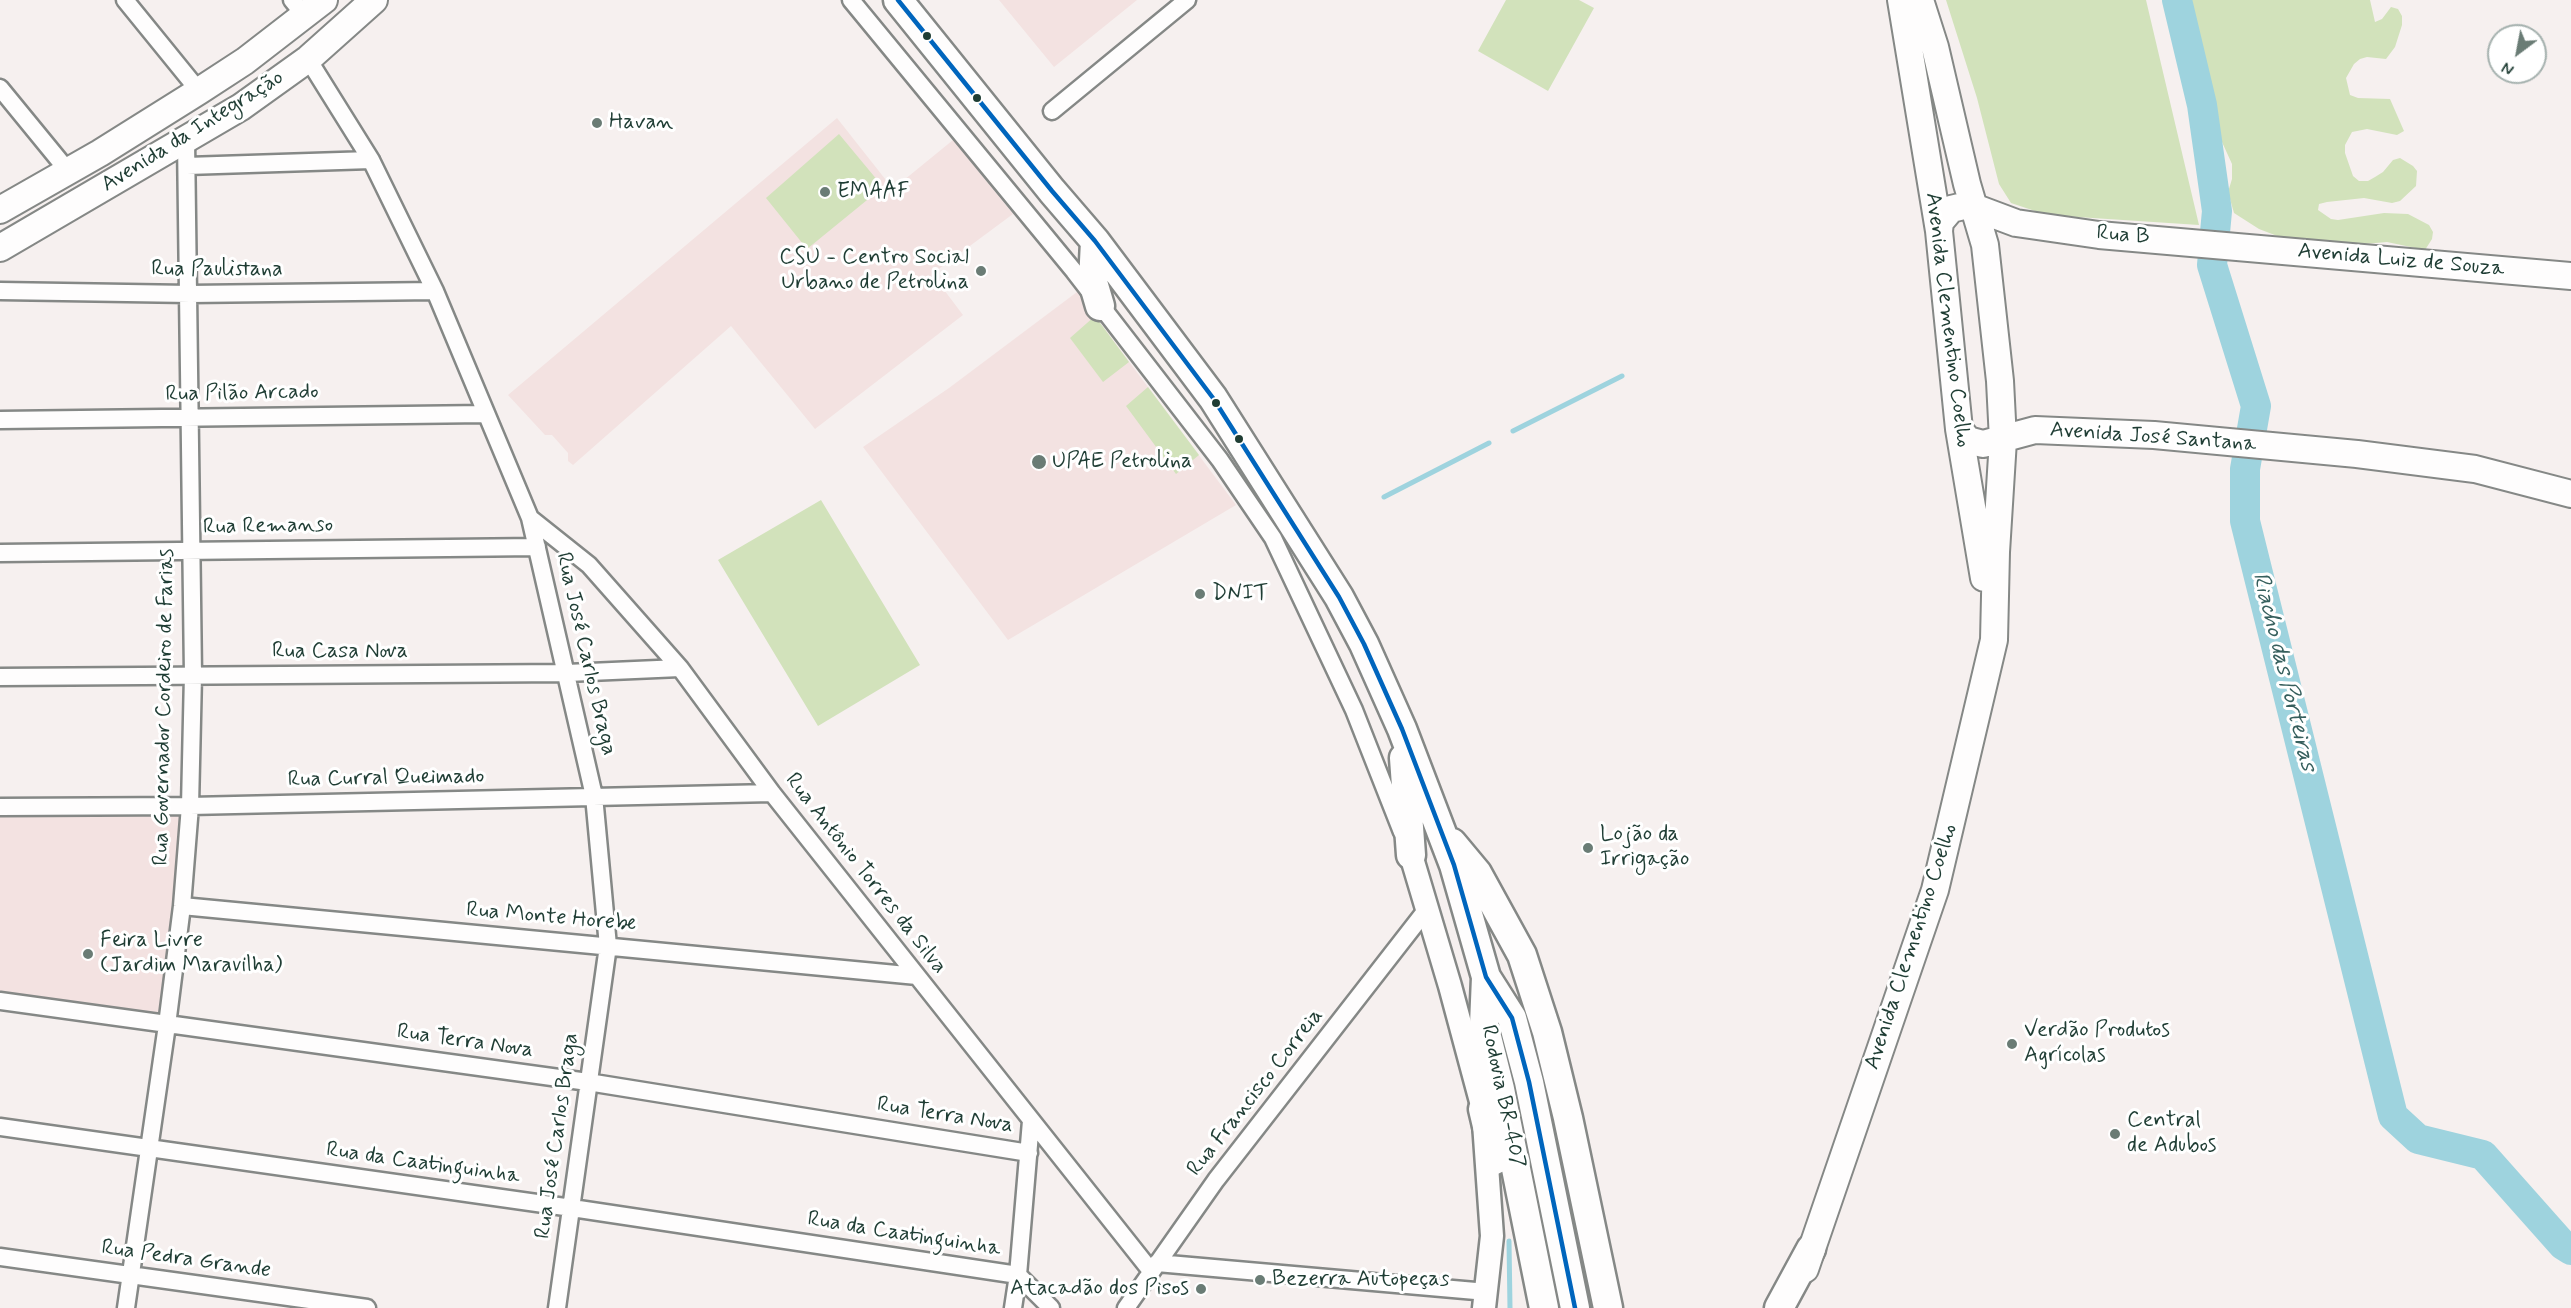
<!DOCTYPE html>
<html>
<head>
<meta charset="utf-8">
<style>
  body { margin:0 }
  #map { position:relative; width:2571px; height:1308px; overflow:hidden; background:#f6f0ef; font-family:Mynerve,sans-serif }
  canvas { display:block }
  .north { position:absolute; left:2487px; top:24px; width:60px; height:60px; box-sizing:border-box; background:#fff; border:2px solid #a5b1ae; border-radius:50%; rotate:212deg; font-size:16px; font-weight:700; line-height:24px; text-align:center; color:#1f3d34 }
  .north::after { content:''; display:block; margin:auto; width:21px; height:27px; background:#6a7c75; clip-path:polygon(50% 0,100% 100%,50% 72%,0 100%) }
</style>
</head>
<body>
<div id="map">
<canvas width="2571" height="1308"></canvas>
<div class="north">N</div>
</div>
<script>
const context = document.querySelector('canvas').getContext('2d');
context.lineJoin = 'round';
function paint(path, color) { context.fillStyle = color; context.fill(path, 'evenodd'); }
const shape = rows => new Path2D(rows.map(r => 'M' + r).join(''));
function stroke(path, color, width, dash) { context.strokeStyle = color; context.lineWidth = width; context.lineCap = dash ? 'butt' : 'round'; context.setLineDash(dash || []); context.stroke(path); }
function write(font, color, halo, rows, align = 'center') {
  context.font = font + ' Mynerve,sans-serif'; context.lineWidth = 6; context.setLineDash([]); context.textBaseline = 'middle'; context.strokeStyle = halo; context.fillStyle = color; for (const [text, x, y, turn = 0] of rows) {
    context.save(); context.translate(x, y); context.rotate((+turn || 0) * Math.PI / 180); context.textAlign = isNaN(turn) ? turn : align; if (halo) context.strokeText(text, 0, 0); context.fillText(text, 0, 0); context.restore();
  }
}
paint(shape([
  [999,0,1137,0,1054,67],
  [837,118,893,189,953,140,1013,214,932,274,963,315,815,429,731,326,573,465,568,461,568,453,552,435,545,435,508,395],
  [1077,292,1236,505,1008,640,863,447,949,388],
  [190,806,167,1025,0,1001,0,807]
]), '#f3e2e1');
paint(shape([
  [1506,0,1579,0,1594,8,1548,91,1478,51],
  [1946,0,2146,0,2199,225,2047,215,2011,203,1999,184,1977,98],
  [2189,0,2370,0,2375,22,2382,19,2391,7,2398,9,2402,16,2402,25,2395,47,2386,59,2367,57,2360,59,2354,64,2346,78,2350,95,2358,98,2390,99,2404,131,2397,135,2367,129,2352,132,2345,145,2345,153,2353,176,2359,181,2368,181,2375,177,2383,172,2393,160,2400,158,2413,166,2417,171,2416,186,2400,201,2392,203,2364,198,2327,202,2319,204,2318,210,2331,219,2338,220,2384,213,2408,214,2429,225,2433,232,2432,239,2425,250,2387,242,2330,247,2293,242,2259,229,2234,213,2228,192,2232,179,2232,164,2212,120,2203,91,2199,60,2193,44],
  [839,134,883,187,807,249,766,198],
  [1095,316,1129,362,1103,382,1070,338],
  [1148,387,1199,455,1176,474,1126,406],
  [821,500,920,665,818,726,718,560]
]), '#d2e2bb');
stroke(shape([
  [1513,431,1622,376],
  [1384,497,1489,443],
  [1509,1241,1510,1308]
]), '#9ed3de', 5);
stroke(shape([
  [2177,0,2202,105,2217,211,2212,265,2256,406,2245,469,2245,521,2393,1116,2418,1139,2483,1155,2563,1245,2571,1250]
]), '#9ed3de', 30);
const street = shape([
  [125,0,199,91],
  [292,0,305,16],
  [851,0,1074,271,1220,460,1273,538,1354,710,1402,832],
  [308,59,371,160,435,291,530,518,594,796,608,946,557,1308],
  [0,88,68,171],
  [1052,111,1187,0],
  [187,166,371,160],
  [0,291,190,294,435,291],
  [0,420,485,414],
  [530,518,589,565,680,668,772,793,1151,1271],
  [0,553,537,547],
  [0,677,567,673,680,668],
  [0,807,190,806,772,793],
  [182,906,917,976],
  [0,1001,588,1082,1029,1153],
  [0,1127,572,1208,1018,1275,1051,1308],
  [0,1257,367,1308],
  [1157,1263,1487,1292],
  [126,1308,167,1025,182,906,190,806,193,675,186,140],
  [1013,1308,1018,1275,1031,1121],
  [1126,1308,1216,1180,1427,909]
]);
const secondary = shape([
  [1411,855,1450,986,1483,1109,1492,1236,1484,1308]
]);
const primary = shape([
  [1901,0,1939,231,1959,429,1984,578],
  [0,210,100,153,199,91,245,61,324,0],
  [1939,231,1940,222,1951,209,1968,205,2016,223,2099,235,2571,276],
  [0,248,241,107,308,59,374,0],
  [1959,429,1968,440,1983,444,2035,430,2154,435,2357,454,2475,469,2571,494],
  [1805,1269,1935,890,1994,640,1996,552,2003,440,2000,381,1985,245,1967,184,1935,47,1920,0]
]);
const highway = shape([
  [898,0,1052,191,1095,241,1213,398,1339,597,1364,644,1402,729,1454,865,1486,977,1512,1018,1529,1082,1575,1308],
  [1095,241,1093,282,1100,306],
  [1404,758,1411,855],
  [1452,843,1477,873,1522,955,1547,1032,1568,1118,1608,1308],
  [1486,977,1484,1025,1500,1089,1544,1308],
  [1483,1109,1495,1160],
  [1779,1308,1811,1249]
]);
stroke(street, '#858886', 21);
stroke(secondary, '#858886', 27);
stroke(primary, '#858886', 30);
stroke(highway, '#858886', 33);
stroke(street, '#fefdfd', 16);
stroke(secondary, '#fefdfd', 22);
stroke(primary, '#fefdfd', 26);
stroke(highway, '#fefdfd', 28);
stroke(shape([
  [898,0,1052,191,1095,241,1213,398,1339,597,1364,644,1402,729,1454,865,1486,977,1512,1018,1529,1082,1575,1308]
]), '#0065bd', 4.5);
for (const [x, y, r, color] of [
  [927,36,5,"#1f3d34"],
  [977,98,5,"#1f3d34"],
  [597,123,6,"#6a7c75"],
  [825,192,6,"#6a7c75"],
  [981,271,6,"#6a7c75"],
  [1216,403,5,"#1f3d34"],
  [1239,439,5,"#1f3d34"],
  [1039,462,8,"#6a7c75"],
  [1200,594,6,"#6a7c75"],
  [1588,848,6,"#6a7c75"],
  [88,954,6,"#6a7c75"],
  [2012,1044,6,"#6a7c75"],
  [2115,1134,6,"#6a7c75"],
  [1260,1280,6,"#6a7c75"],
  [1201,1289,6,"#6a7c75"]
]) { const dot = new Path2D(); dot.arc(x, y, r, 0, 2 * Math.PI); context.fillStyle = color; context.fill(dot); stroke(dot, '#fff', 2); }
write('22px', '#1f3d34', '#fff', [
  ["Havan",609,123],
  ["EMAAF",837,192],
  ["CSU - Centro Social",969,258,"right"],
  ["Urbano de Petrolina",969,283,"right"],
  ["UPAE Petrolina",1052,462],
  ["DNIT",1212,594],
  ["Lojão da",1600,835],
  ["Irrigação",1600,860],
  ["Feira Livre",100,941],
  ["(Jardim Maravilha)",100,966],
  ["Verdão Produtos",2024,1031],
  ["Agrícolas",2024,1056],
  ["Central",2127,1121],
  ["de Adubos",2127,1146],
  ["Bezerra Autopeças",1272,1280],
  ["Atacadão dos Pisos",1189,1289,"right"]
], 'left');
write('22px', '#1f3d34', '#fff', [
  ["Avenida da Integração",193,132,-32],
  ["Rua B",2123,236,5],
  ["Avenida Luiz de Souza",2401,261,5],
  ["Rua Paulistana",217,270],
  ["Avenida Clementino Coelho",1947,320,83],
  ["Rua Pilão Arcado",242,394,-1],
  ["Avenida José Santana",2153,438,4],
  ["Rua Remanso",268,527,-1],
  ["Rua Casa Nova",340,652],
  ["Rua José Carlos Braga",585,654,77],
  ["Rua Governador Cordeiro de Farias",165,707,-89],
  ["Rua Curral Queimado",386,779,-1],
  ["Rua Antônio Torres da Silva",865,874,52],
  ["Rua Monte Horebe",551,918,5],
  ["Avenida Clementino Coelho",1912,947,-72],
  ["Rua Terra Nova",465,1042,8],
  ["Rua Francisco Correia",1256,1093,-52],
  ["Rodovia BR-407",1502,1097,78],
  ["Rua Terra Nova",945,1116,9],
  ["Rua José Carlos Braga",558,1136,-82],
  ["Rua da Caatinguinha",423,1164,8],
  ["Rua da Caatinguinha",904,1235,9],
  ["Rua Pedra Grande",186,1260,8]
]);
write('italic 24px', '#365f5d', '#fff', [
  ["Riacho das Porteiras",2283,672,76]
]);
</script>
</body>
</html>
